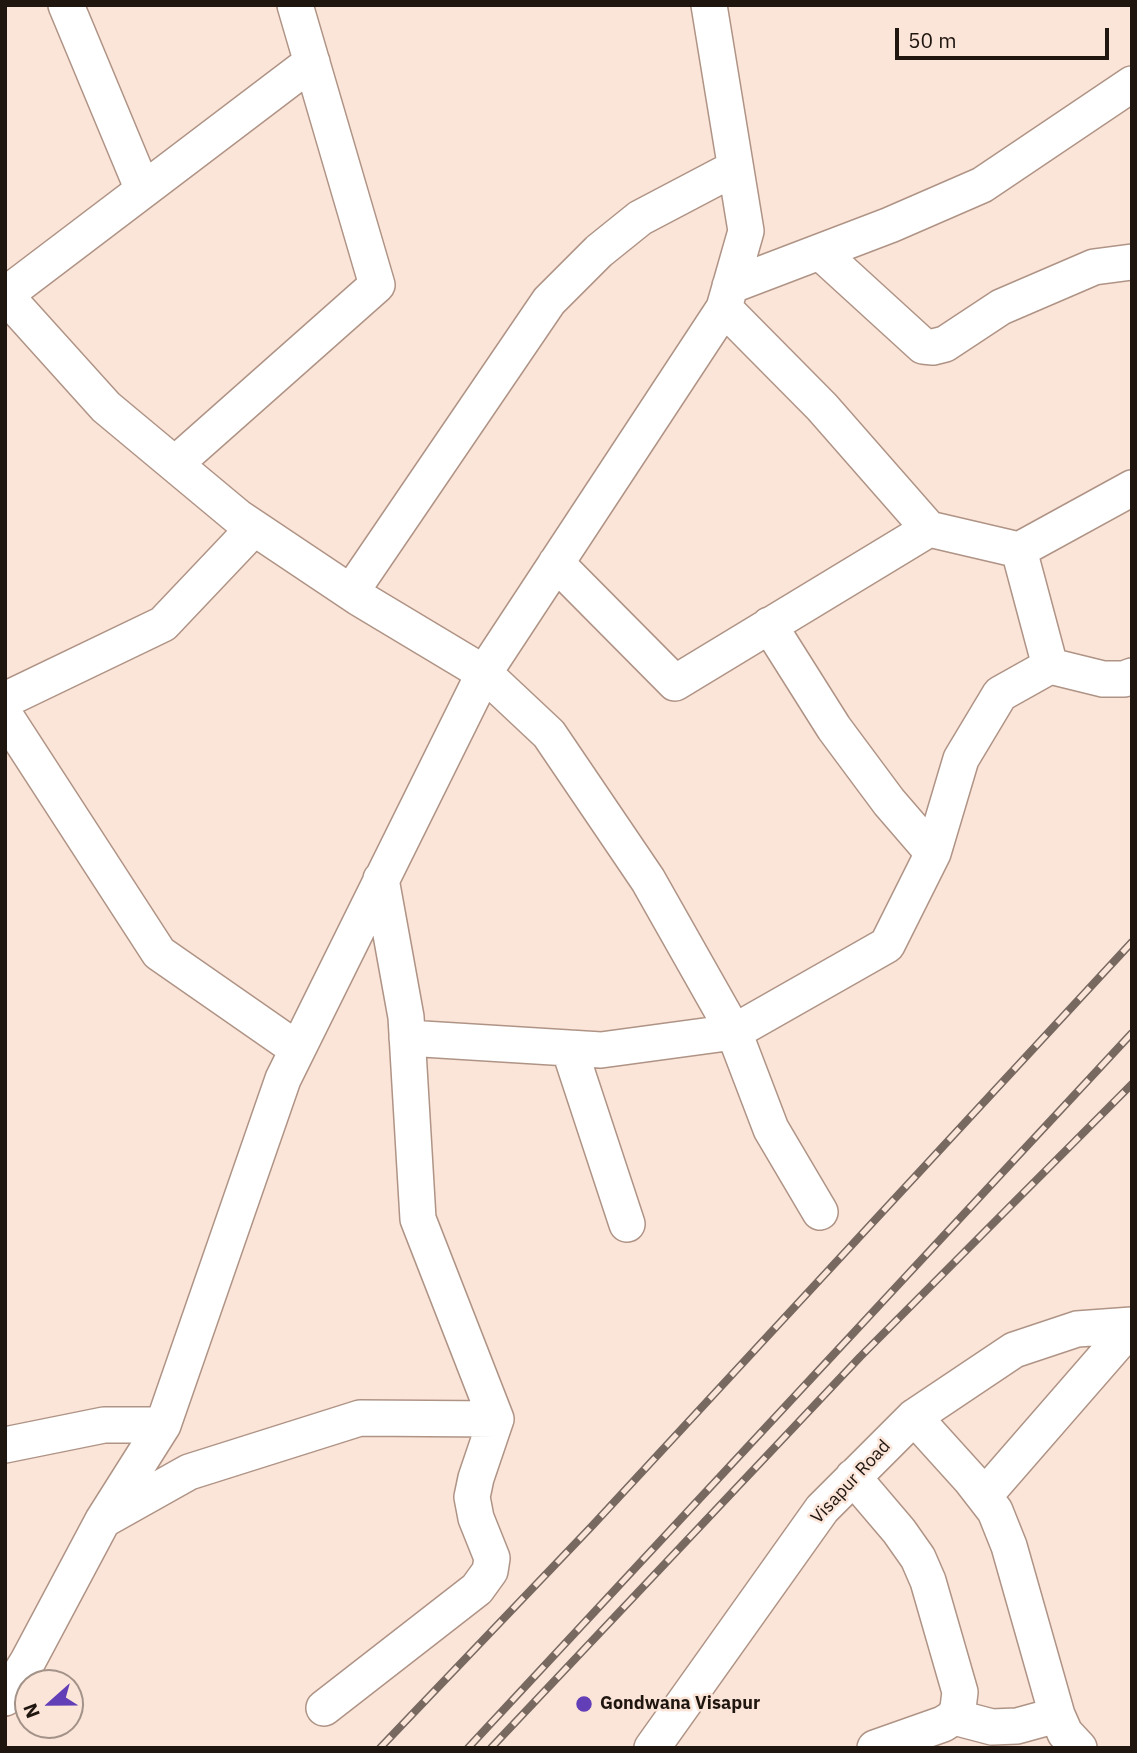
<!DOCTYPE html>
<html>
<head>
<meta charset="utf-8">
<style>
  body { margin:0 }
  #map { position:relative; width:1137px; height:1753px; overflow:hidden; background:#fbe4d8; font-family:"IBM Plex Sans",sans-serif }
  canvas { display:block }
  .frame { position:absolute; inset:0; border:7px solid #201610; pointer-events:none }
  .north { position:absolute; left:14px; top:1669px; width:70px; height:70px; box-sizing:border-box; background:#fbe4d8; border:2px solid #a39288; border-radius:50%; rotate:249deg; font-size:19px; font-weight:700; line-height:28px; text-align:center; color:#201610 }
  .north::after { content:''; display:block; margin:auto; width:24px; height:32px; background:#623eb7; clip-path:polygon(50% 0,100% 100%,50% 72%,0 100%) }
  .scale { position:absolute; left:895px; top:28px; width:214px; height:32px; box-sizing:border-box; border:4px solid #201610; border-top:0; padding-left:9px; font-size:21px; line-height:24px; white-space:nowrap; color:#201610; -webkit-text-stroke:5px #fbe4d8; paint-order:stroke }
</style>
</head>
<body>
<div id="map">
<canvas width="1137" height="1753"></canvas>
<div class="frame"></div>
<div class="north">N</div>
<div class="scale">50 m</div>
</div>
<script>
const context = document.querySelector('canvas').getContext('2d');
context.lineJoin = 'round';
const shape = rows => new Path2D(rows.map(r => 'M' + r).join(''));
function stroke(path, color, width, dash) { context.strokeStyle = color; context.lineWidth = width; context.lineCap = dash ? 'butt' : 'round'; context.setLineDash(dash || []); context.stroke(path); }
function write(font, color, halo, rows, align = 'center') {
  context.font = font + ' "IBM Plex Sans",sans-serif'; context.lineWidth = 5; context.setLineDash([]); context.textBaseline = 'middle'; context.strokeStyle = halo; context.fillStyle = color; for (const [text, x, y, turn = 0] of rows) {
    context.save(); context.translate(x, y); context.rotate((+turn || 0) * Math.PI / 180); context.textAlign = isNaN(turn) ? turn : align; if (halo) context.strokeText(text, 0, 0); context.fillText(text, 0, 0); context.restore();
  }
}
const minor = shape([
  [66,5,143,190],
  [820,252,923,346,933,347,945,344,1001,307,1094,267,1132,262],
  [730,286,890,225,982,185,1132,84],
  [5,295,106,407,238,517,359,598,484,673,549,734,648,880,734,1032,771,1129,820,1212],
  [5,295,312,62],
  [175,464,377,285,295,5],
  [1019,550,1132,488],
  [556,563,675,683,929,529],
  [351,592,549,301,599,251,640,218,735,168],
  [769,625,834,728,889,802,933,853],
  [1050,666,1103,679,1124,679,1132,676],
  [5,700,163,624,254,528],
  [5,722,8,720,159,953,297,1049],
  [407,1038,601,1050,734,1032,887,945,933,853,961,759,1000,694,1050,666,1019,550,929,529,822,407,724,308],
  [569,1048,627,1224],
  [914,1417,971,1480,995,1511,1009,1546,1057,1715,1065,1733,1079,1748],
  [5,1445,104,1425,163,1425],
  [853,1477,899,1531,918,1558,928,1581,960,1692,958,1708,954,1717,943,1724,875,1748],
  [985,1495,1132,1326],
  [107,1518,189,1472,360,1418,496,1419,418,1219,406,1017,381,879],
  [5,1698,28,1661,103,1520,163,1425,283,1079,484,673,724,308,746,231,709,5],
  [324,1708,477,1589,490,1571,492,1558,476,1518,472,1497,476,1478,496,1419],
  [954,1717,992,1727,1017,1726,1057,1715],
  [652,1748,822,1509,914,1417,1014,1350,1077,1329,1132,1325]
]);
stroke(minor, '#af9486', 38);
stroke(minor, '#fff', 35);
const rail = shape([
  [380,1748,592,1526,1132,942],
  [468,1748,1132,1033],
  [491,1748,860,1357,1132,1084]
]);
stroke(rail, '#776860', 8);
stroke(rail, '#fbe4d8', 5, [16]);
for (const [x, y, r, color] of [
  [584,1704,9,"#623eb7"]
]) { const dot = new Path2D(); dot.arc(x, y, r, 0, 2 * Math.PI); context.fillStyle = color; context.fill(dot); stroke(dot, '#fbe4d8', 2.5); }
write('18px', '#201610', '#fbe4d8', [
  ["Visapur Road",851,1482,-47]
]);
write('bold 18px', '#201610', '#fbe4d8', [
  ["Gondwana Visapur",600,1704]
], 'left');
</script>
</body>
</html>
